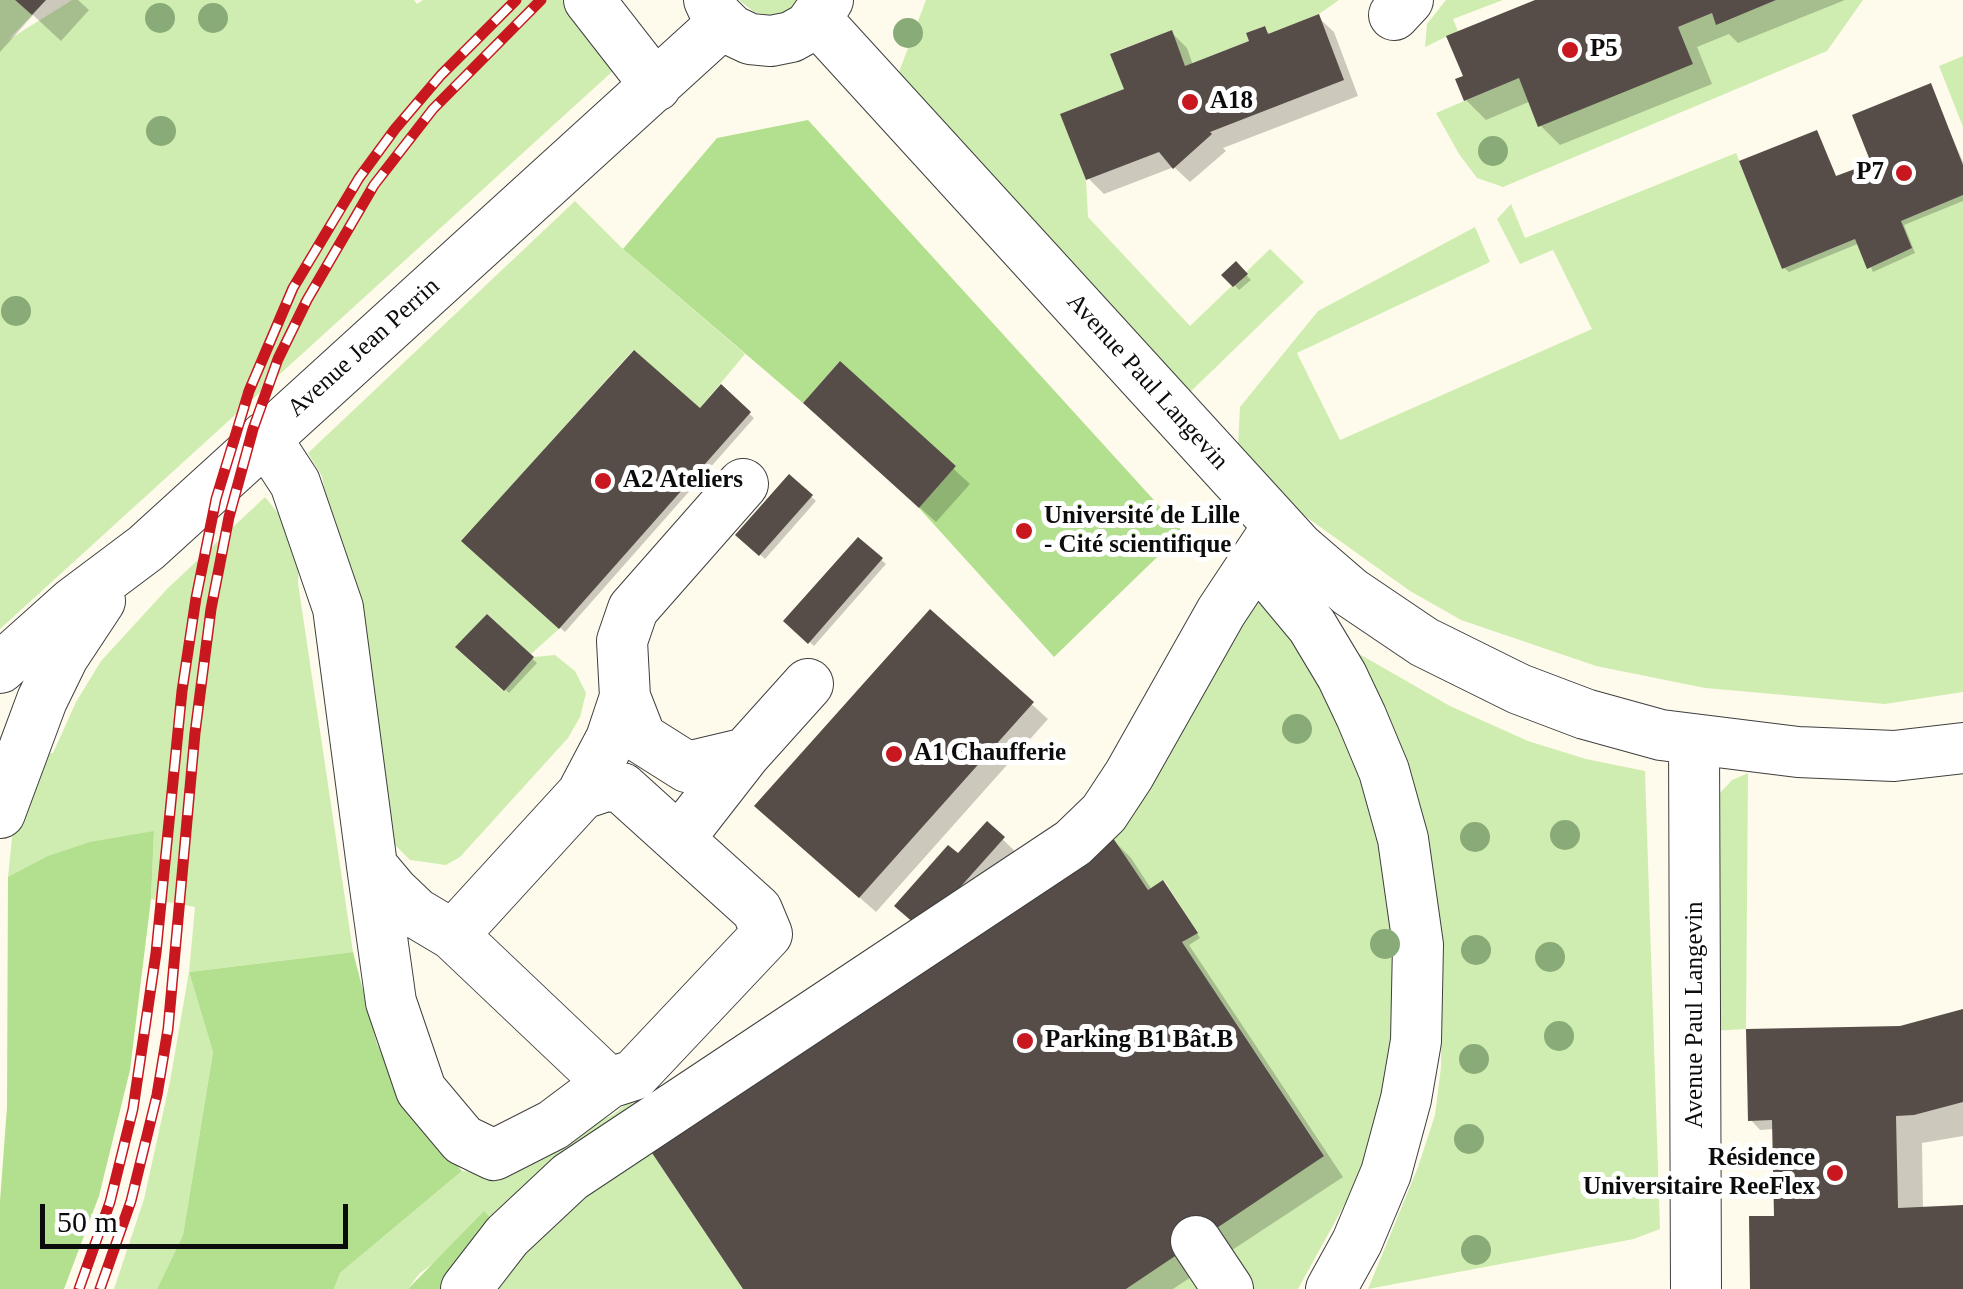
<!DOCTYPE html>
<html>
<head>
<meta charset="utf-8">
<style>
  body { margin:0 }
  #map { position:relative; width:1963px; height:1289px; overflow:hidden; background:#fffbec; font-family:Georgia,serif }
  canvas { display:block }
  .scale { position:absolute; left:40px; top:1204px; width:308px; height:45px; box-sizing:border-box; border:5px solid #0c0c0c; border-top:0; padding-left:12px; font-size:30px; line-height:35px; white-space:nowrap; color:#0c0c0c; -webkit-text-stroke:8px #fff; paint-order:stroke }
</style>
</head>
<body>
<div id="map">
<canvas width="1963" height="1289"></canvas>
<div class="scale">50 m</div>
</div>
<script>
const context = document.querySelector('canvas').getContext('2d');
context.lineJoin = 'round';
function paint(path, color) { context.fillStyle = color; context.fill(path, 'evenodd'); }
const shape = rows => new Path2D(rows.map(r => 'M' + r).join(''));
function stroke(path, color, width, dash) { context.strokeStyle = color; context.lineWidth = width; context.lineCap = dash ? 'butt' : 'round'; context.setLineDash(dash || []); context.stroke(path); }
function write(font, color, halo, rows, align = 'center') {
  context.font = font + ' Georgia,serif'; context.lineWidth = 10; context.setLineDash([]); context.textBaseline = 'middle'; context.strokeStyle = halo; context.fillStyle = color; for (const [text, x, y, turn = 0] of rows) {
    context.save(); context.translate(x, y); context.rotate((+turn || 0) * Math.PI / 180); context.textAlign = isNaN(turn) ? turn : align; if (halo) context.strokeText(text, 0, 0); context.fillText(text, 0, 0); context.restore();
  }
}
paint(shape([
  [0,0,15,0,32,15,8,40,72,0,414,0,417,4,423,0,562,0,614,70,0,629],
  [739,0,804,0,781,15,771,16,754,12],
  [926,0,1339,0,1319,14,1268,34,1264,26,1246,33,1249,41,1185,66,1172,30,1111,53,1124,89,1061,114,1086,180,1088,217,1190,326,1270,249,1304,282,1184,398,899,72],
  [1446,0,1503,0,1453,19,1458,31,1425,47,1427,24],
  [1776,0,1863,0,1827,51,1503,187,1477,178,1459,154,1436,113,1519,78,1693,64,1678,27,1712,13,1716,24],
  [1963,56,1963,127,1939,66],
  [1736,153,1782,269,1855,239,1867,268,1912,248,1901,221,1963,195,1963,692,1885,704,1705,688,1596,666,1461,620,1410,591,1302,514,1238,444,1240,407,1318,311,1475,227,1490,262,1297,353,1340,440,1592,329,1553,250,1520,264,1497,219,1511,204,1525,238],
  [575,201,623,249,745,354,700,408,633,350,462,541,559,629,531,654,487,614,456,648,503,691,534,657,555,655,575,671,586,693,580,717,568,738,460,857,446,865,410,860,390,840,379,805,322,476,308,453],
  [265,497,285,522,299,550,298,583,353,952,189,972,213,1052,183,1235,157,1289,114,1289,144,1199,170,1081,189,972,195,907,151,899,154,832,8,877,15,808,36,755,53,753,76,702,101,661,168,588],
  [1259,584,1301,636,1374,792,1399,930,1395,1032,1385,1105,1353,1189,1298,1289,1126,1289,1324,1155,1182,942,1197,932,1164,880,1148,890,1111,835],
  [1340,643,1450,706,1528,741,1586,759,1645,771,1660,1229,1634,1239,1368,1289,1418,1167,1435,1115,1441,1067,1442,966],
  [1748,773,1746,1029,1711,1031,1717,796,1732,780],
  [643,1090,657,1094,419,1274,408,1289,334,1289,340,1273,462,1171,496,1175,614,1114],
  [646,1144,743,1289,488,1289,517,1249]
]), '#d0edb1');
paint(shape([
  [808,120,1183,532,1054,657,919,508,956,466,839,362,803,403,623,249,717,138],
  [154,831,151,899,130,1070,99,1196,64,1289,0,1289,0,1201,7,1107,8,877,48,856,90,842],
  [353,952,377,1044,415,1118,462,1171,340,1273,334,1289,157,1289,183,1235,213,1052,189,972],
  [484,1211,498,1227,450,1289,408,1289]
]), '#b3e08f');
paint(shape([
  [0,0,78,0,89,10,61,41,33,15,0,52],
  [1542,0,1845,0,1738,43,1729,34,1697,47,1712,84,1560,145,1540,125,1531,101,1486,120,1466,100,1466,77],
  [1318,17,1334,32,1358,96,1223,148,1226,151,1190,182,1174,167,1104,194,1089,179,1128,91,1171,32,1187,48,1193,65,1252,42,1264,29,1271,35],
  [1930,86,1963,162,1963,201,1904,225,1915,253,1873,272,1860,243,1789,272,1784,268,1817,133,1837,178,1874,164],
  [1236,264,1251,280,1239,290,1225,275],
  [840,365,970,484,936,522,821,418],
  [721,388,754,418,565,632,465,541,700,412],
  [789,477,816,501,765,559,738,535],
  [859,540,886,564,814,646,787,621],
  [930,613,1048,719,876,912,773,821],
  [487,618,537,663,509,693,459,647],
  [987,824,1030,866,1111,838,1131,858,1152,890,1167,887,1200,938,1189,945,1343,1177,1173,1289,746,1289,944,949,958,857],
  [1963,1012,1963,1136,1922,1143,1923,1210,1963,1208,1963,1289,1753,1289,1776,1218,1775,1129,1760,1130,1750,1119,1901,1029]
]), '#0003');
paint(shape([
  [15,0,46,0,32,15],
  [1535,0,1776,0,1716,25,1712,13,1678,27,1693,64,1538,127,1519,78,1464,101,1455,79,1463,76,1446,36],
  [1319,14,1344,80,1210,132,1212,134,1173,169,1159,152,1086,180,1060,114,1124,89,1110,54,1172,30,1185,66,1249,41,1246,33,1265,26,1268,34],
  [1931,83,1963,165,1963,195,1901,221,1912,248,1867,269,1855,239,1782,269,1739,161,1817,130,1836,176,1871,163,1852,115],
  [1236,261,1248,274,1233,287,1221,275],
  [634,350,700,408,721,384,751,412,559,629,461,541],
  [840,361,956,466,919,508,803,403],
  [789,474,813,495,759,556,735,535],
  [858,537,883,558,808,644,783,621],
  [930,609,1034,702,859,898,754,806],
  [487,614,534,657,504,691,455,647],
  [987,821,1005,837,922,930,894,906,948,845,958,853],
  [1111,835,1148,890,1163,880,1198,933,1182,942,1324,1156,1126,1289,743,1289,646,1144],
  [1963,1009,1963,1102,1914,1115,1896,1116,1898,1208,1963,1205,1963,1289,1750,1289,1749,1216,1774,1216,1772,1120,1748,1121,1746,1029,1900,1026]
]), '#564d48');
const minor = shape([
  [589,0,656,86],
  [709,0,716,15,731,30,750,39,771,41,791,37,809,27,828,0],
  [1394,15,1408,0],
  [817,20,1299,548,1350,592,1424,642,1519,689,1585,714,1661,735,1798,752,1894,756,1963,748],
  [265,437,295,483,338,608,372,866,393,891,416,913,453,935,609,1083,634,1075,767,934,757,910,622,788,606,786,582,794,453,935],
  [1257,560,1312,626,1342,676,1361,716,1384,771,1403,839,1418,945,1416,1041,1406,1099,1386,1173,1357,1242,1331,1289],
  [0,668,74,602,146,548,723,23],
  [625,697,641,738,687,767,746,753,808,684],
  [1694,741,1696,1289],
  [582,794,611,739,625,697,622,641,633,609,743,484],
  [0,813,42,700,63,657,100,601],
  [679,839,746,753],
  [372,866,391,1002,421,1090,463,1140,494,1155,553,1125,609,1083],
  [1196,1241,1228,1289],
  [466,1289,507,1236,570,1177,1073,843,1104,813,1129,775,1221,612,1278,526]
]);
stroke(minor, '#3f3f3f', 52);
stroke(minor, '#fff', 50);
const rail = shape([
  [79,1289,110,1202,133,1109,156,953,182,691,196,598,216,499,249,391,293,288,359,178,395,129,441,75,516,0],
  [100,1289,131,1201,157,1095,168,1029,195,733,211,609,229,517,253,429,278,359,307,300,374,185,433,109,541,0]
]);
stroke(rail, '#c9171f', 11);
stroke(rail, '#fff', 8, [22]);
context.fillStyle = '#89ab77';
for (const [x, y] of [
  [160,18],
  [213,18],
  [908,33],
  [161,131],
  [1493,151],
  [16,311],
  [1297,729],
  [1565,835],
  [1475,837],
  [1385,944],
  [1476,950],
  [1550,957],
  [1559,1036],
  [1474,1059],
  [1469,1139],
  [1476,1250]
]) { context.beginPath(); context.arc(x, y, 15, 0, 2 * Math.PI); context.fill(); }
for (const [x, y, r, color] of [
  [1570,50,10,"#c9171f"],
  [1190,102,10,"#c9171f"],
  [1904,173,10,"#c9171f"],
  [603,481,10,"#c9171f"],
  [1024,531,10,"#c9171f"],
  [894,754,10,"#c9171f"],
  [1025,1041,10,"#c9171f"],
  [1835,1173,10,"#c9171f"]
]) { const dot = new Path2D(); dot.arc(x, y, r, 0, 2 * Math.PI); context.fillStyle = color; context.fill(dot); stroke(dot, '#fff', 4); }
write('bold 25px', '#0c0c0c', '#fff', [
  ["P5",1590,50],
  ["A18",1210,102],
  ["P7",1884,173,"right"],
  ["A2 Ateliers",623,481],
  ["Université de Lille",1044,517],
  ["‐ Cité scientifique",1044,546],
  ["A1 Chaufferie",914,754],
  ["Parking B1 Bât.B",1045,1041],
  ["Résidence",1815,1159,"right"],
  ["Universitaire ReeFlex",1815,1188,"right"]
], 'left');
write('25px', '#0c0c0c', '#fff', [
  ["Avenue Jean Perrin",364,348,-42],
  ["Avenue Paul Langevin",1147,382,48],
  ["Avenue Paul Langevin",1695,1015,-90]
]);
</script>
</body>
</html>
